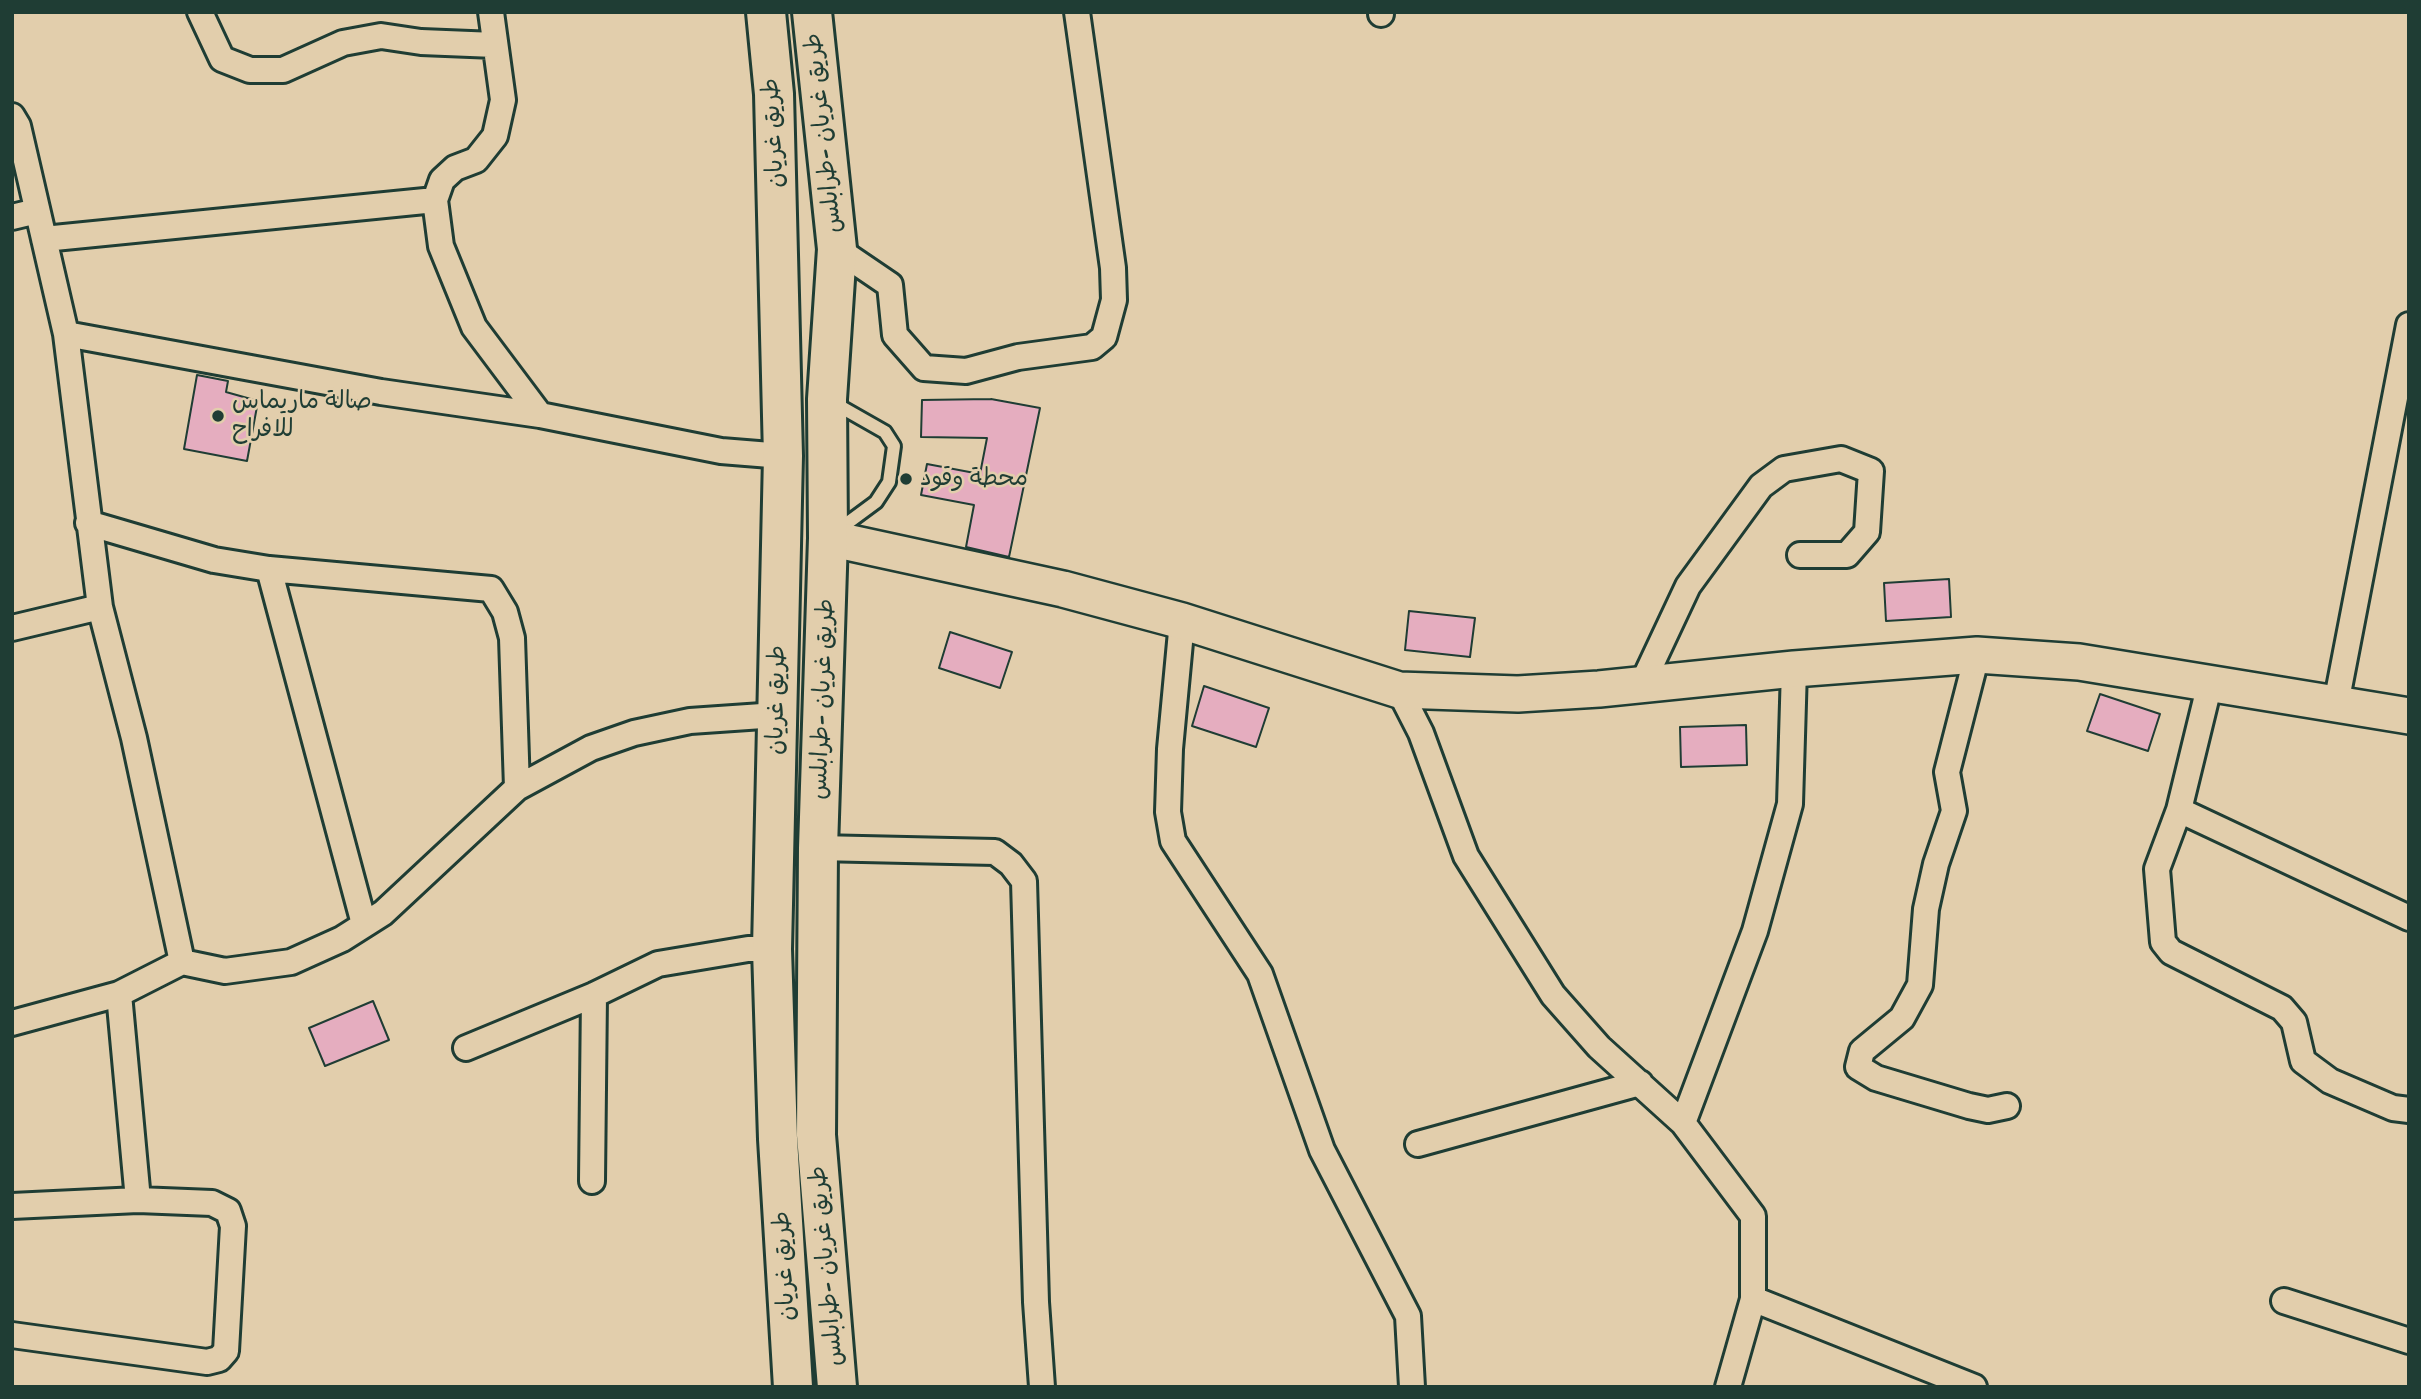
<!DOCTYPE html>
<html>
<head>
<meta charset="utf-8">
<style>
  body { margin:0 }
  #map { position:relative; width:2421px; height:1399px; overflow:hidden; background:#e2ceac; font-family:Sriracha,sans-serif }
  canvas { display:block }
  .frame { position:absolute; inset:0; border:14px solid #1f3d34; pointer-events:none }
</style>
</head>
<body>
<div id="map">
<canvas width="2421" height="1399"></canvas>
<div class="frame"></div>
</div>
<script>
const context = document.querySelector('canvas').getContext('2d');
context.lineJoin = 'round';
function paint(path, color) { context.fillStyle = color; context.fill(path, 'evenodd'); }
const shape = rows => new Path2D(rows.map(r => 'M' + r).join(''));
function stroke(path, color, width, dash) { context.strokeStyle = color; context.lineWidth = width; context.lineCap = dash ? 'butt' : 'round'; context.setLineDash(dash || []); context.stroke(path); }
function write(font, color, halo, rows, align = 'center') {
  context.font = font + ' Sriracha,"Playpen Sans Arabic",sans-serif'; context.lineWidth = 5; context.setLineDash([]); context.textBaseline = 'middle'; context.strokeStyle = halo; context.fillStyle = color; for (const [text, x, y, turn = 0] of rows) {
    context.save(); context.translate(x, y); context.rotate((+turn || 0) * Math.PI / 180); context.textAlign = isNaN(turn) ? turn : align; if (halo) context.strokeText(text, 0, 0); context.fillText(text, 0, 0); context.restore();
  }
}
const building = shape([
  [197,375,228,381,226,392,258,401,247,461,184,449,197,375],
  [991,399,1040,408,1009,557,966,547,974,505,921,495,927,464,980,474,987,438,921,437,922,400,991,399],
  [1949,579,1951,617,1886,621,1884,583,1949,579],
  [1409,611,1475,618,1470,657,1405,650,1409,611],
  [950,632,1012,652,1000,688,939,668,950,632],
  [1204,686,1269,708,1256,747,1192,726,1204,686],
  [2100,694,2160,714,2148,751,2087,731,2100,694],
  [1746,725,1747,765,1681,767,1680,727,1746,725],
  [373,1001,389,1040,325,1066,309,1028,373,1001]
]);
paint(building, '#e5adbf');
stroke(building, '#1f3d34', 2);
const lane = shape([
  [834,403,885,432,894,446,889,482,876,502,834,533]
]);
const street = shape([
  [200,12,222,59,250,70,283,70,343,43,381,36,421,42,495,45],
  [491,12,503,100,495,136,476,160,455,168,442,180,435,200,441,246,474,327,540,415],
  [1381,12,1381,14],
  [12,116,18,126,66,334,100,607,134,738,182,962],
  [12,217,37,211],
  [44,239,435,200],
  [837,249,890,285,895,335,924,368,966,371,1018,357,1092,347,1104,337,1114,300,1113,268,1077,12],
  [66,334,381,392,540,415,721,451,783,456],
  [88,523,214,560,269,569,491,589,505,612,512,638,517,788],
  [269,569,364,924],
  [1182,621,1170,749,1168,812,1173,841,1260,974,1322,1150,1408,1316,1412,1387],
  [12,628,100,607],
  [1977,655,1947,772,1954,811,1936,864,1926,909,1920,985,1902,1018,1862,1051,1858,1067,1876,1078,1969,1106,1988,1110,2007,1106],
  [2210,683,2179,810,2157,869,2163,942,2171,952,2282,1008,2294,1022,2303,1061,2330,1081,2393,1108,2409,1110],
  [1642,684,1688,586,1761,486,1784,469,1841,459,1871,471,1867,532,1847,555,1800,555],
  [1399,690,1421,733,1466,856,1553,995,1599,1047,1683,1123,1753,1216,1753,1299,1728,1387],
  [2336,704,2409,325],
  [2179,810,2409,918],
  [818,848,995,852,1011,864,1024,881,1036,1302,1042,1387],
  [119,994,138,1200],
  [12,1023,119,994,182,962,225,971,291,962,342,939,383,913,517,788,591,748,634,733,690,721,777,715],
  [466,1048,594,995,658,964,748,949,772,949],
  [1683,1123,1755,931,1790,804,1794,669],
  [1418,1144,1640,1083],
  [592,1181,594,995],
  [12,1206,138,1200,212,1203,228,1211,233,1226,226,1351,219,1359,207,1362,12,1335],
  [1753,1299,1974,1387],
  [2284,1301,2409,1341]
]);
const secondary = shape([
  [828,538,1063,589,1182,621,1399,690,1518,694,1599,689,1794,669,1977,655,2079,662,2409,716]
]);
const highway = shape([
  [766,12,774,94,783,456,772,949,778,1139,793,1387],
  [812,12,837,249,827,399,828,538,818,848,816,1135,837,1387]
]);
stroke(lane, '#1f3d34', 18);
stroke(street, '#1f3d34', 30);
stroke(secondary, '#1f3d34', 40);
stroke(highway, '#1f3d34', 44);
stroke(lane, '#e2ceac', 12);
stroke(street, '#e2ceac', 24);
stroke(secondary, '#e2ceac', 35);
stroke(highway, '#e2ceac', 38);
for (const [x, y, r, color] of [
  [218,416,7,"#1f3d34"],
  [906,479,7,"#1f3d34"]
]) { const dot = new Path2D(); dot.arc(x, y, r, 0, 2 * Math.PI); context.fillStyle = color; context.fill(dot); stroke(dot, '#e2ceac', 2.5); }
write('24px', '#1f3d34', '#e2ceac', [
  ["طريق غريان",774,133,-93],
  ["طريق غريان -طرابلس",824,133,-96],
  ["طريق غريان -طرابلس",823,699,-88],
  ["طريق غريان",777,700,-89],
  ["طريق غريان",785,1266,-93],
  ["طريق غريان -طرابلس",827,1266,-95]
]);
write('24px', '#1f3d34', '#e2ceac', [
  ["صالة ماريماس",232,402],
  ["للافراح",232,430],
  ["محطة وقود",920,479]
], 'left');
</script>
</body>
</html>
